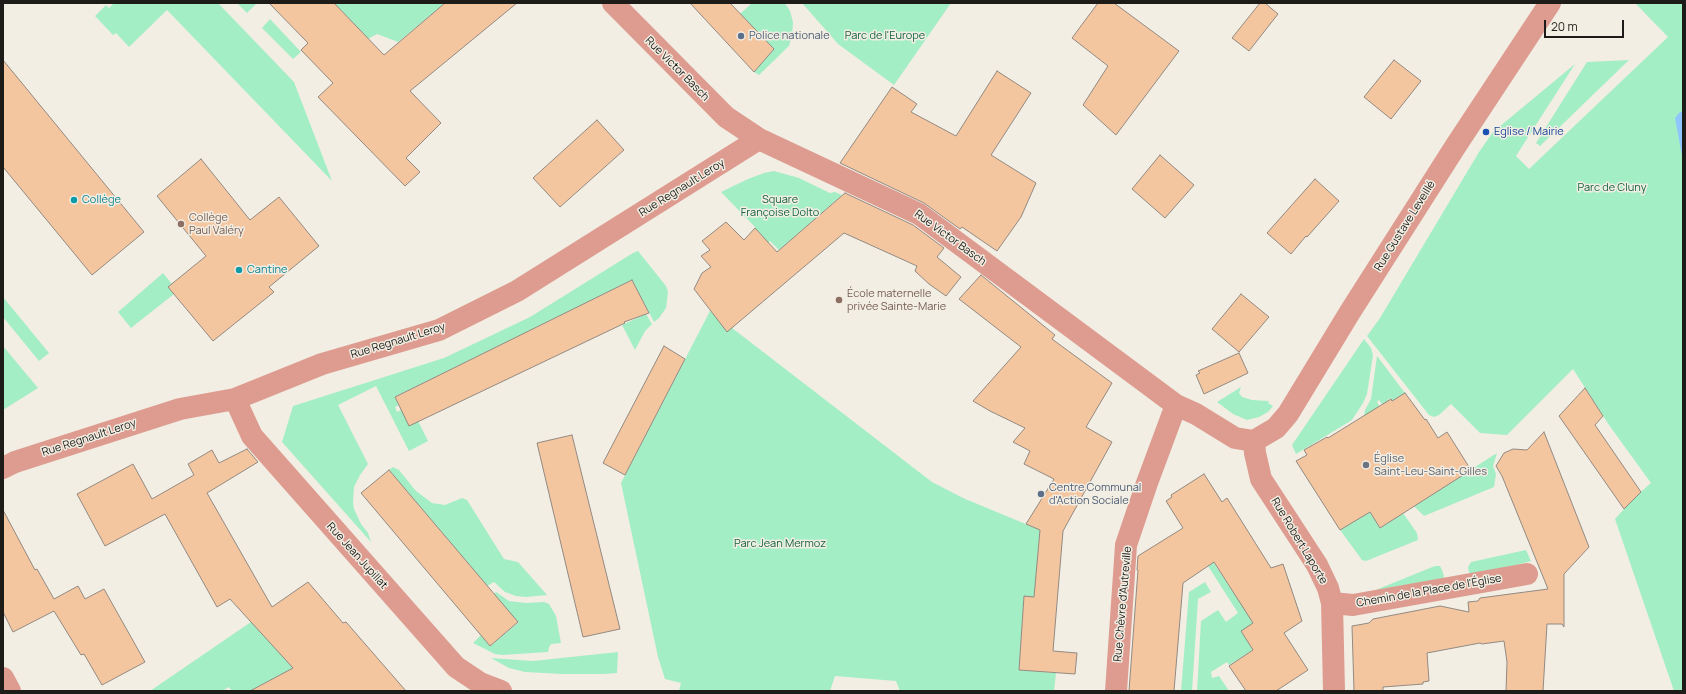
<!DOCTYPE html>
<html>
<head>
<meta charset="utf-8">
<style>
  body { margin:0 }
  #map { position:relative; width:1686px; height:694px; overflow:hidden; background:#f2eee3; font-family:Manrope,sans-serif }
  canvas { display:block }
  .frame { position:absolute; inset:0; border:4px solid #1d1c18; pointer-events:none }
  .scale { position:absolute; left:1544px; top:20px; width:80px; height:18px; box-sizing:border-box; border:2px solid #1d1c18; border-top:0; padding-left:5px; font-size:12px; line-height:14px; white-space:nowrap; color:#1d1c18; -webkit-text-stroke:3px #f2eee3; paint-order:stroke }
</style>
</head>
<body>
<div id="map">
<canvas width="1686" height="694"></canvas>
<div class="frame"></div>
<div class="scale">20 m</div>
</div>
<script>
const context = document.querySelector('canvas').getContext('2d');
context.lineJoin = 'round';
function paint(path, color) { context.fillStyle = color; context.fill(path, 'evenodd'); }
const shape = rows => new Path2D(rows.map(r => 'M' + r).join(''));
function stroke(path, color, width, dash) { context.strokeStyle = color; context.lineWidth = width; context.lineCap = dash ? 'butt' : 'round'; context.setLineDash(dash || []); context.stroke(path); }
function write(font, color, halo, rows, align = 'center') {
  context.font = font + ' Manrope,sans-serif'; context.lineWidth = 3; context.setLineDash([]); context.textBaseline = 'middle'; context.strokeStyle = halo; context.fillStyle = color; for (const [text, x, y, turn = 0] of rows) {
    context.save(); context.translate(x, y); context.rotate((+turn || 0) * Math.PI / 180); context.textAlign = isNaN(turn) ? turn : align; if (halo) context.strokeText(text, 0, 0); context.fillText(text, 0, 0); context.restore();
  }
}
paint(shape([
  [114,3,218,3,294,82,332,181,167,10,129,47,116,33,113,35,95,16,106,5,109,8],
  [237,3,257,3,247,13],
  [334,3,445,3,398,42,377,34,368,39],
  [752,3,785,3,790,11,793,22,792,36,789,46,759,75,754,72,774,49,740,14],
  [802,3,951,3,894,85,838,44],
  [1635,3,1683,3,1683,691,1674,691,1615,519,1634,498,1651,483,1609,425,1573,369,1574,368,1507,435,1480,433,1451,404,1439,415,1434,417,1429,415,1367,336,1380,318,1479,152,1493,132,1575,64,1516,156,1529,169,1668,37],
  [270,19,301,52,293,59,262,28],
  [1629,60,1540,146,1536,143,1587,62],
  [774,171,799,178,830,193,835,192,842,195,779,250,770,241,768,243,755,228,755,227,721,192,748,179,764,173],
  [638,251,666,286,668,292,666,308,659,318,654,322,632,280,395,397,399,405,395,407,397,412,401,410,418,421,428,441,409,451,376,386,338,405,368,464,360,475,354,487,353,502,354,509,361,524,368,533,371,542,282,442,293,406,444,358,530,317,633,253],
  [163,273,172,284,168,287,174,294,131,328,118,312],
  [3,297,49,353,39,361,3,317],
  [710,311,932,482,963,498,1040,530,1034,597,1024,597,1019,670,1056,673,1054,691,900,691,896,681,835,676,830,691,679,691,681,683,665,679,658,657,621,483],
  [646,314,652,324,645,331,635,350,622,325],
  [1364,339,1371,348,1373,355,1367,394,1363,403,1352,420,1296,454,1292,445],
  [3,346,38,388,3,410],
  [1377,356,1405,393,1392,401,1390,398,1388,400,1389,403,1384,407,1379,400,1377,402,1381,409,1366,418,1364,415,1365,410,1371,399],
  [1241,387,1239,393,1242,397,1252,400,1269,401,1268,403,1273,406,1268,412,1259,417,1247,420,1233,414,1217,402],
  [1497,453,1493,466,1496,474,1494,487,1424,516,1414,506],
  [393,467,399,470,416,491,432,503,445,505,462,498,467,500,504,559,518,562,547,595,526,597,516,596,505,592,494,582,487,586,389,470],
  [1369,510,1380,528,1403,513,1417,533,1418,540,1366,561,1362,560,1340,530],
  [1526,550,1531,561,1474,577,1469,572,1468,567,1471,562],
  [1213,562,1232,590,1257,573,1253,650,1229,665,1227,662,1211,672,1212,678,1219,676,1229,691,1197,691,1201,621,1218,610,1226,622,1238,613,1208,566],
  [1435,566,1440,566,1442,570,1444,576,1443,581,1374,595,1378,589],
  [1205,582,1211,592,1198,599,1192,691,1181,691,1189,592],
  [496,592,509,601,526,603,544,602,549,604,556,616,561,643,551,644,549,647,548,652,502,655,495,654,473,643,481,635,490,646,518,623,494,594],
  [251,622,307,674,282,674,250,691,232,691,229,687,222,691,150,691],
  [618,652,617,673,604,674,562,674,525,672,509,668,491,658,533,661]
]), '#a4eec6');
paint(shape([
  [1683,111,1683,161,1675,118,1679,113]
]), '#8fc6fd');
const building = shape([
  [269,3,334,3,384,55,445,3,517,3,410,91,441,123,406,158,420,172,405,186,318,97,333,83,301,50,308,43,269,3],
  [690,3,730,3,774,49,754,72,690,3],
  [1098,3,1114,3,1179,51,1116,135,1083,105,1108,66,1072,38,1098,3],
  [1260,3,1265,3,1278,14,1249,51,1232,38,1260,3],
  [3,60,144,232,92,275,3,167,3,60],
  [1394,60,1421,81,1391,119,1364,97,1394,60],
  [997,71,1031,93,991,155,1036,183,1021,217,997,251,962,227,960,229,924,203,840,163,892,87,917,104,911,112,956,136,997,71],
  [597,120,624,150,560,207,533,178,597,120],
  [1160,155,1194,185,1165,218,1132,189,1160,155],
  [201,159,250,220,279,197,319,246,269,287,274,292,213,341,168,287,206,256,157,196,201,159],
  [1315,179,1339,201,1307,237,1306,236,1291,254,1267,233,1315,179],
  [845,193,913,225,944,248,937,257,961,277,946,296,929,284,915,271,917,266,844,233,727,332,694,289,702,273,711,267,701,256,710,250,702,241,726,222,744,240,755,228,777,252,845,193],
  [981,275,1055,335,1052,339,1112,383,1086,427,1112,442,1063,531,1053,651,1077,653,1075,674,1019,670,1024,596,1034,597,1040,530,1026,524,1054,479,1024,464,1030,451,1013,442,1025,428,990,411,973,401,1021,347,959,299,981,275],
  [632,280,649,313,624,322,625,323,409,426,395,397,632,280],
  [1241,294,1269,317,1239,352,1212,329,1241,294],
  [664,346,685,359,625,475,603,463,664,346],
  [1239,353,1248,373,1204,394,1196,375,1200,373,1198,371,1239,353],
  [1585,388,1603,416,1595,425,1641,492,1624,509,1559,416,1585,388],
  [1405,393,1425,420,1426,419,1438,438,1447,432,1471,470,1380,528,1370,512,1340,530,1296,461,1307,455,1304,450,1327,437,1328,438,1391,399,1392,401,1405,393],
  [1544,432,1589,547,1564,574,1564,627,1562,624,1547,624,1543,691,1506,691,1507,662,1504,641,1482,644,1480,643,1427,653,1429,681,1423,682,1423,684,1383,687,1383,691,1354,691,1352,626,1369,623,1373,619,1440,606,1469,612,1468,602,1478,601,1480,598,1548,589,1502,476,1496,466,1504,453,1513,449,1527,450,1544,432],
  [572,435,620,629,583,637,537,443,572,435],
  [247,449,258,462,207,493,272,607,308,582,343,623,346,622,406,691,250,691,293,668,230,599,217,607,165,514,105,546,77,494,133,464,152,499,194,475,188,464,212,450,219,463,247,449],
  [389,470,518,622,490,646,361,493,389,470],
  [1204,474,1222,502,1227,498,1271,568,1283,564,1302,621,1284,633,1308,670,1276,691,1246,691,1229,666,1253,650,1241,631,1253,623,1214,562,1183,583,1174,691,1129,691,1138,570,1137,570,1138,556,1183,528,1166,501,1172,497,1171,495,1204,474],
  [3,510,35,570,37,569,54,599,78,586,85,599,104,589,145,662,102,685,84,654,81,655,54,611,13,632,3,612,3,510]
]);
paint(building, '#f4c6a0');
stroke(building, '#928981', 1);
stroke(shape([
  [613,3,726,117,759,139,919,214,1176,405,1196,414,1235,438,1254,441],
  [235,399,252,436,456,667,480,683,501,691],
  [1254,441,1276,428,1288,414,1350,312,1455,147,1550,3],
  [1254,441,1255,453,1261,479,1317,565,1328,588,1332,603,1334,691],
  [3,468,15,462,180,409,235,399,322,364,439,330,517,291,759,139],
  [1332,603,1353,605,1527,574],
  [3,678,10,691],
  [1116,691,1126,545,1147,483,1176,405]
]), '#de9c91', 22);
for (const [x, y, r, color] of [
  [741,36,4,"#5c6f8a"],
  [1486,132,4,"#1a4fb4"],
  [74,200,4,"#0f9aa8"],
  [181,224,4,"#8d6e63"],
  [239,270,4,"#0f9aa8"],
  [839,300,4,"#8d6e63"],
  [1366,465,4,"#6b7280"],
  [1041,494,4,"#5c6f8a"]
]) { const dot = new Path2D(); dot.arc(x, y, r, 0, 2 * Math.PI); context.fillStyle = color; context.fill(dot); stroke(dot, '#f2eee3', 1.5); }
write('11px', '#4e5e75', '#f2eee3', [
  ["Police nationale",749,36],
  ["Centre Communal",1049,488],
  ["d'Action Sociale",1049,501]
], 'left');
write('11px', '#146242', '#f2eee3', [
  ["Parc de l'Europe",885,36],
  ["Parc de Cluny",1612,188],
  ["Square",780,200],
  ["Françoise Dolto",780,213],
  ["Parc Jean Mermoz",780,544]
]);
write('11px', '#1d1c18', '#f2eee3', [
  ["Rue Victor Basch",677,69,45],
  ["Rue Regnault Leroy",682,188,-32],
  ["Rue Gustave Leveillé",1405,226,-58],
  ["Rue Victor Basch",950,238,36],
  ["Rue Regnault Leroy",398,341,-17],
  ["Rue Regnault Leroy",89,438,-18],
  ["Rue Robert Laporte",1299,541,59],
  ["Rue Jean Jupillat",357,556,48],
  ["Chemin de la Place de l'Église",1429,591,-10],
  ["Rue Chèvre d'Autreville",1123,604,-85]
]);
write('11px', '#164399', '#f2eee3', [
  ["Eglise / Mairie",1494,132]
], 'left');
write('11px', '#0d838f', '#f2eee3', [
  ["Collège",82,200],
  ["Cantine",247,270]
], 'left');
write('11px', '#785e54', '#f2eee3', [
  ["Collège",189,218],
  ["Paul Valéry",189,231],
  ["École maternelle",847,294],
  ["privée Sainte-Marie",847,307]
], 'left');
write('11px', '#5b616d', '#f2eee3', [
  ["Église",1374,459],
  ["Saint-Leu-Saint-Gilles",1374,472]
], 'left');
</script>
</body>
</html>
